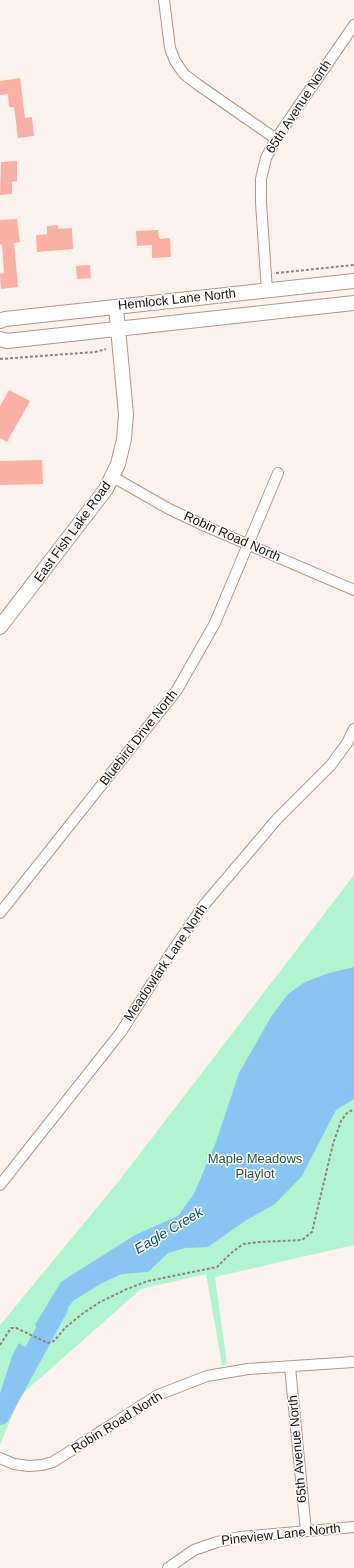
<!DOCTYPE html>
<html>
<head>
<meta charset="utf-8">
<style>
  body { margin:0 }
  canvas { display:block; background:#fdf3ee }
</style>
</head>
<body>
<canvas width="354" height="1568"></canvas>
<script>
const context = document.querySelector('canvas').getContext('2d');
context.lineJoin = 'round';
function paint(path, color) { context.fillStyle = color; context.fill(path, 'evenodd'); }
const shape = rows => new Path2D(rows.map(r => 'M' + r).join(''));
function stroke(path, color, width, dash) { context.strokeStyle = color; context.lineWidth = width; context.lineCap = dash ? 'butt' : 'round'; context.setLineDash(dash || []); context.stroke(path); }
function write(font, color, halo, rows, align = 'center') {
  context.font = font + ' Arial,sans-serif'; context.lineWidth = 3; context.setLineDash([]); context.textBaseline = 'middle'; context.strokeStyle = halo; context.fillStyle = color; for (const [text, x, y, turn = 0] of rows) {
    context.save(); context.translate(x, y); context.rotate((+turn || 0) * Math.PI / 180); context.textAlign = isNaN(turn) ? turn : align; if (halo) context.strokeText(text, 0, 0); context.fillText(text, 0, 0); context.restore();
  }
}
paint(shape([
  [354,875,354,1245,215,1277,227,1364,222,1365,206,1274,141,1289,20,1396,0,1445,0,1325,118,1182]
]), '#b3f4d0');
paint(shape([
  [354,967,354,1099,336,1110,302,1176,275,1204,245,1221,208,1247,185,1248,168,1253,148,1272,122,1274,102,1283,73,1301,49,1334,38,1329,35,1325,61,1282,135,1235,178,1216,194,1194,216,1142,239,1073,271,1017,288,994,305,982,329,973],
  [19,1343,37,1356,25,1384,10,1401,0,1424,0,1394,12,1356]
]), '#88c5f2');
stroke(shape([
  [0,1415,58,1308]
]), '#88c5f2', 20);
paint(shape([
  [20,78,25,118,32,117,34,136,18,138,14,107,9,107,8,94,0,95,0,81],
  [17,161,17,181,12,182,12,194,0,195,1,162],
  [17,219,20,242,14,243,18,287,1,289,0,274,4,273,2,244,0,245,0,220],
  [58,225,58,229,72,228,73,249,37,252,36,235,47,234,47,226],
  [158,230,159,239,170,238,171,257,152,258,152,245,137,246,136,231],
  [90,265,91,278,77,279,76,266],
  [9,390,30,401,7,442,0,438,0,406],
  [42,460,43,484,0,485,0,461]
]), '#fab0a3');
const street = shape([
  [164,0,170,48,175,61,184,74,197,84,276,139],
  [267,291,261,203,261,179,266,158,276,139,354,25],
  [113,477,169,509,205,526,354,590],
  [0,913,177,690,215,623,278,473],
  [0,1185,121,1032,171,953,204,905,277,819,331,765,347,743,354,729],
  [290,1367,306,1531],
  [0,1458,14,1464,29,1466,42,1465,53,1462,158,1395,207,1376,248,1369,354,1362],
  [168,1568,194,1550,217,1542,240,1537,354,1527]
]);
const secondary = shape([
  [0,321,5,319,354,281],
  [0,339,7,341,354,303],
  [0,627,106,489,118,464,124,439,126,414,116,307]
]);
stroke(street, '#af988b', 12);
stroke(secondary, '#af988b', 16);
stroke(shape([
  [276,273,354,265],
  [0,359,95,352,106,349],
  [0,1345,11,1328,16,1328,48,1343,54,1341,65,1328,82,1314,100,1302,127,1289,148,1281,217,1267,230,1254,243,1244,259,1242,302,1240,312,1232,333,1144,341,1121,347,1113,354,1109]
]), '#8e8580', 2, [3, 2]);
stroke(street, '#fff', 10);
stroke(secondary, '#fff', 14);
write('13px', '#19110c', '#fff', [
  ["65th Avenue North",299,107,-57],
  ["Hemlock Lane North",177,300,-6],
  ["East Fish Lake Road",73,532,-54],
  ["Robin Road North",232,537,24],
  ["Bluebird Drive North",139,738,-52],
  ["Meadowlark Lane North",166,963,-56],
  ["Robin Road North",117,1423,-32],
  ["65th Avenue North",298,1449,-95],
  ["Pineview Lane North",281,1535,-6]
]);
write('13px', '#20563d', '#fff', [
  ["Maple Meadows",255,1159],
  ["Playlot",255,1174]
]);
write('italic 14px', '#01507a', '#fff', [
  ["Eagle Creek",169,1231,-31]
]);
</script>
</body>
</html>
